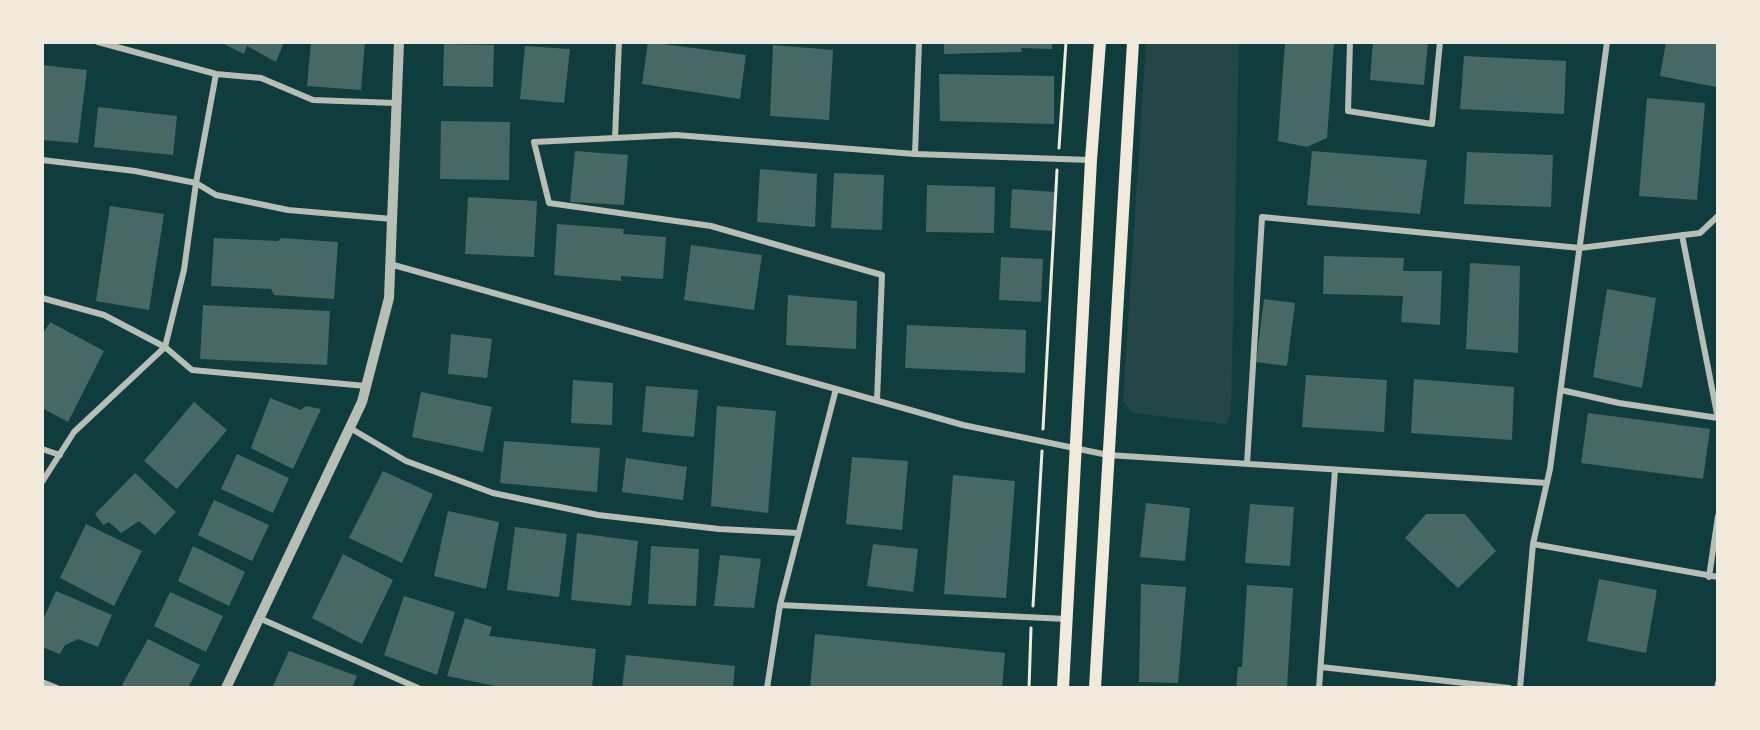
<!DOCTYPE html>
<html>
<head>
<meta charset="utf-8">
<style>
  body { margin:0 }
  #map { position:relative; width:1760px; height:730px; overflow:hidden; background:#0f3d3e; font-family:"Work Sans",sans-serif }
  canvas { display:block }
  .frame { position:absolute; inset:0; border:44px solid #f1e9da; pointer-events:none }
</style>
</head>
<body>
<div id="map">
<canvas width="1760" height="730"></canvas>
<div class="frame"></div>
</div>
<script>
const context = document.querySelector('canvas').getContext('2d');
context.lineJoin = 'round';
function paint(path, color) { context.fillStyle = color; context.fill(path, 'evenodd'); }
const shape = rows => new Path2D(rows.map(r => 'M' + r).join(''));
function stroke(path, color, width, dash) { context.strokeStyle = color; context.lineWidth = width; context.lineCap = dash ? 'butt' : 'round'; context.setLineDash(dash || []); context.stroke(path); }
paint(shape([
  [1146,42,1239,42,1231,413,1226,424,1133,413,1123,401]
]), '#244646');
paint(shape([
  [220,42,284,42,276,62,247,46,244,54],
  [311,42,365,42,361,90,307,86],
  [648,42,746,55,740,99,642,84],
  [944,42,1052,42,1052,49,1021,48,1022,52,944,54],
  [1285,42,1334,42,1327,138,1307,147,1278,141],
  [1373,42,1428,42,1424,85,1370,80],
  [1666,42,1718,42,1716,87,1660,76],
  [444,44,494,45,493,87,443,86],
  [773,45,833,50,829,120,770,116],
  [525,46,570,49,564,103,520,99],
  [1464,56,1566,61,1564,114,1460,109],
  [42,65,87,70,78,143,42,140],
  [939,74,1054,76,1054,124,940,121],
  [1647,98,1705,103,1697,200,1639,196],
  [98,107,177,116,173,155,94,147],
  [441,121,510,122,509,180,440,179],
  [575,151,628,155,624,205,570,202],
  [1312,151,1427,160,1420,214,1307,205],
  [1467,152,1553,155,1551,207,1464,204],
  [760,169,817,174,815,227,757,222],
  [834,173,884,175,882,230,831,228],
  [927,185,995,187,994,233,926,232],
  [1012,189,1055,192,1052,231,1010,228],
  [468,197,537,201,534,257,465,254],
  [110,206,164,214,149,310,96,301],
  [557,224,624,229,623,234,666,237,663,279,621,276,621,281,554,275],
  [214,238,278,241,281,238,338,242,334,299,274,295,271,289,211,286],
  [691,245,762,255,754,310,684,300],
  [1324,256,1404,258,1403,271,1442,271,1440,325,1401,322,1403,296,1323,294],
  [1001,257,1043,259,1041,302,999,300],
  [1470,263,1520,266,1518,353,1466,349],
  [1607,289,1656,298,1642,388,1593,377],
  [788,295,857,301,856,349,786,345],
  [1264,299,1295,303,1287,366,1256,362],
  [203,305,330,311,327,365,200,359],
  [50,322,104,351,68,422,42,408,42,335],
  [907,325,1026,330,1025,373,905,368],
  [451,334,492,339,487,378,448,374],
  [1306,375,1387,380,1384,432,1302,427],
  [1414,379,1514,387,1512,440,1411,433],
  [573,380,613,383,612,425,571,423],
  [646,386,698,390,694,437,642,432],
  [421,392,492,407,483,452,412,437],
  [270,398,301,410,306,406,321,409,293,469,251,448],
  [194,402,227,430,177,489,144,461],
  [717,406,776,411,768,513,711,506],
  [1588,413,1710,429,1703,479,1581,463],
  [504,441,600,448,597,492,500,483],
  [237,454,289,478,273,513,221,489],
  [852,457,908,461,902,530,846,524],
  [626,458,687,467,683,500,622,492],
  [383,471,433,494,402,563,349,538],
  [135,473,176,512,155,535,139,521,121,533,109,522,103,525,95,514],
  [953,475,1015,481,1006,598,944,594],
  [214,500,269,525,252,561,198,535],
  [1146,503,1190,508,1185,561,1140,557],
  [1250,504,1294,507,1290,566,1245,563],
  [448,511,499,522,486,589,434,576],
  [1426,514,1465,514,1496,551,1458,588,1405,538],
  [86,524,142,551,114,606,60,578],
  [515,527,567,534,559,597,507,590],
  [577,533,638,541,631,606,571,600],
  [873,544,918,549,913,592,867,586],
  [193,546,245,572,229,606,178,581],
  [651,546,699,549,696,606,648,604],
  [343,554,393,580,362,644,312,618],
  [720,555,761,559,754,608,714,606],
  [1599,579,1657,590,1646,653,1587,641],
  [1141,584,1186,587,1178,683,1139,682],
  [1247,585,1293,588,1287,688,1236,688,1238,667,1242,667],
  [56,591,112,615,98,647,78,639,65,645,60,654,42,647,42,622],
  [170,592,223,616,206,652,154,626],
  [404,596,455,612,437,675,384,655],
  [465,618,492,627,489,636,596,649,592,688,505,688,447,676],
  [815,634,1005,653,1002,688,810,688],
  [148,639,200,665,188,688,128,688,122,685],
  [289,651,357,676,352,688,272,688],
  [626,655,735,666,733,688,622,688]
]), '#486865');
stroke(shape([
  [1059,148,1066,42],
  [1043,429,1057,170],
  [1033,606,1042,451],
  [1029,688,1031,628]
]), '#f1e9da', 3);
stroke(shape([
  [98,42,216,74,261,78,313,100,395,103],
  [1350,42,1348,111,1432,124,1440,42],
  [615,138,619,42],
  [915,154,919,42],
  [42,160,135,171,196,183,216,195,288,210,392,219],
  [1682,235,1718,419],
  [390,264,836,389],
  [42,298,104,315,165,347,192,370,366,386],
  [1561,390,1619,403,1718,418],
  [877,400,882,275,711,226,549,203,534,142,676,135,915,154,1090,160],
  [350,428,406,461,493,493,598,515,719,529,797,533],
  [42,449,60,455],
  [1247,464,1262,217,1580,248,1700,233,1718,216],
  [42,482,74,432,165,347,184,270,196,183,216,74],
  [1533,544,1718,577],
  [1709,577,1718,516],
  [780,605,1066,619],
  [259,618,418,688],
  [1321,667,1509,688],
  [42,682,57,688],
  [767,688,780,605,836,389,963,425,1108,455,1547,483],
  [1319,688,1335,470],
  [1520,688,1533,544,1550,469,1607,42],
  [1717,688,1718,683]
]), '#b8beb3', 6);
stroke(shape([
  [226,688,362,402,389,298,399,42]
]), '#b8beb3', 10);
stroke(shape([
  [1063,688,1091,160,1100,42],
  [1095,688,1133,42]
]), '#f1e9da', 12);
</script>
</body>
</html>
